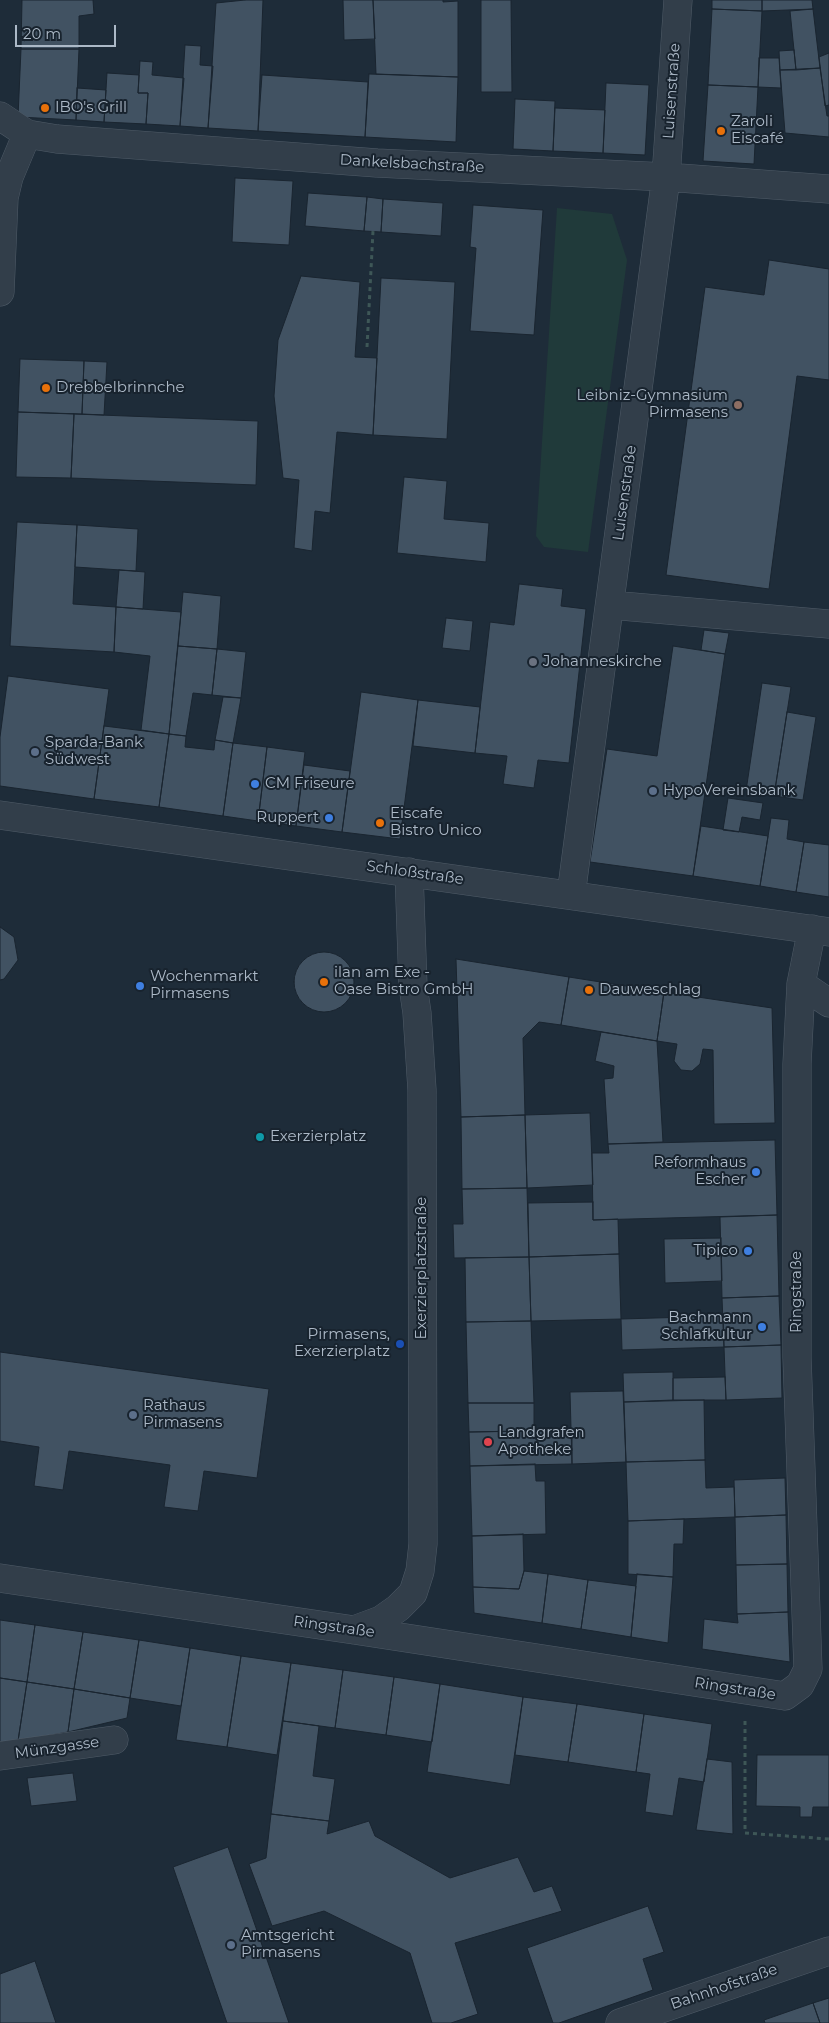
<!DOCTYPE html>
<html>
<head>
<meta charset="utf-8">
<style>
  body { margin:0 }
  #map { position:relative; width:829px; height:2023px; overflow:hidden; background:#1e2c39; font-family:Montserrat,sans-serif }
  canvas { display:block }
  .scale { position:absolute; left:15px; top:25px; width:101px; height:22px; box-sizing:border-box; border:2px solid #acb9c7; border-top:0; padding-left:6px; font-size:15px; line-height:18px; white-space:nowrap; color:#acb9c7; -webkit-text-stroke:4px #18232e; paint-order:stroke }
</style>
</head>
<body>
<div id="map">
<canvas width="829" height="2023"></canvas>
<div class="scale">20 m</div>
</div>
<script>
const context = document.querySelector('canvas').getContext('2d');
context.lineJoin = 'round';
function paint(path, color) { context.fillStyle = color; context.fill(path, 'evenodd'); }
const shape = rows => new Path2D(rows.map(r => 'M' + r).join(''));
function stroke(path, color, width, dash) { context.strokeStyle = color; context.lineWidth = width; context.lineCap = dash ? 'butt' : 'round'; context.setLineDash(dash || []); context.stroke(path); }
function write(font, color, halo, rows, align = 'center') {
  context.font = font + ' Montserrat,sans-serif'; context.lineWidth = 4; context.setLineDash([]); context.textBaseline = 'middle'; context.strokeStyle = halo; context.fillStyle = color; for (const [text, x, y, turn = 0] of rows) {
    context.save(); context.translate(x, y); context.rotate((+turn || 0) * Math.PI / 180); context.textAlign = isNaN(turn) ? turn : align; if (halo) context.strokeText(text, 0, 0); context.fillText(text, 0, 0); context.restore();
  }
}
paint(shape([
  [557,208,612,214,627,260,588,552,544,547,536,536]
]), '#203a3a');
const building = shape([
  [22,0,93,0,94,14,79,16,79,49,21,49,22,0],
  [245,0,263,0,258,131,208,128,216,3,245,0],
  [343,0,373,0,375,39,344,40,343,0],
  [373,0,443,0,443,2,458,1,458,77,376,74,373,0],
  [481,0,511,0,512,92,481,92,481,0],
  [712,0,762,0,762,11,712,9,712,0],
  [762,0,812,0,813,9,762,11,762,0],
  [712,9,762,11,758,87,708,85,712,9],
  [813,9,820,68,796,70,790,11,813,9],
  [185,45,201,46,200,65,213,66,208,128,180,126,185,45],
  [21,49,79,49,76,120,18,117,21,49],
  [794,50,796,70,780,70,779,51,794,50],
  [829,53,829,105,825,106,819,57,829,53],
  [759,58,779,58,781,88,758,87,759,58],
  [140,61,153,62,152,75,184,78,180,126,146,124,148,93,138,93,140,61],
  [820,68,827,116,829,116,829,137,785,133,780,70,820,68],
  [107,73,139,75,138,93,148,93,146,124,104,122,107,73],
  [369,74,458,77,456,142,365,137,369,74],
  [262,75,368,82,365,137,258,131,262,75],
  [606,83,649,85,645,155,603,153,606,83],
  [708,85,758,87,754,164,703,161,708,85],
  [77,88,106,90,104,122,76,120,77,88],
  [515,99,555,101,553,151,513,149,515,99],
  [555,108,605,110,603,153,553,151,555,108],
  [235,178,293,181,289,245,232,242,235,178],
  [308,193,367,197,364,231,305,226,308,193],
  [367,197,383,199,381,232,364,231,367,197],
  [383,199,443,203,441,236,381,232,383,199],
  [473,205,543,210,534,335,470,331,476,248,470,247,473,205],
  [769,260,829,269,829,380,797,376,769,589,666,575,705,287,764,295,769,260],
  [301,276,360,282,355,357,377,358,373,435,337,432,330,513,315,511,312,551,294,548,299,480,283,478,274,396,278,340,301,276],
  [381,278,455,282,447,439,373,435,381,278],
  [20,359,84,361,82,414,18,412,20,359],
  [84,361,107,362,104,415,82,414,84,361],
  [18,412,74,414,71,478,16,477,18,412],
  [74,414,258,421,256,485,71,478,74,414],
  [404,477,447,481,444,519,489,523,486,562,397,553,404,477],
  [17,522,77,525,73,604,116,607,114,652,10,646,17,522],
  [77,525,138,529,136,571,75,567,77,525],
  [119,570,145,572,143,609,116,607,119,570],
  [519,584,563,589,561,606,586,609,569,763,538,760,534,788,503,784,507,756,475,753,490,622,514,625,519,584],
  [183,592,221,596,217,649,178,646,183,592],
  [116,607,181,612,169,734,141,730,150,656,114,652,116,607],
  [446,618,473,621,470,651,442,648,446,618],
  [704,630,729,633,725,654,701,650,704,630],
  [178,646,217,649,212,695,193,693,186,736,169,734,178,646],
  [673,646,725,654,693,876,590,862,607,749,657,756,673,646],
  [217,649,246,652,241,698,212,695,217,649],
  [8,676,109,689,94,799,0,786,0,737,8,676],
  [762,683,791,687,774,796,746,791,762,683],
  [361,692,418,700,400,839,342,832,361,692],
  [223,697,241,698,233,743,215,740,223,697],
  [418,700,480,707,475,753,413,746,418,700],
  [787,712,816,717,803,800,774,796,787,712],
  [104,726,169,734,159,807,94,799,104,726],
  [169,734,186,736,185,747,214,750,215,740,233,743,223,816,159,807,169,734],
  [233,743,267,747,258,821,223,816,233,743],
  [267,747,305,752,296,826,258,821,267,747],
  [304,765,350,771,342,832,296,826,304,765],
  [728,798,763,803,760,820,742,817,739,832,723,830,728,798],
  [771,818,789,820,787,839,804,842,796,892,760,886,771,818],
  [701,826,768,836,760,886,693,876,701,826],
  [804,842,829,845,829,897,796,892,804,842],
  [0,927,14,937,18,960,4,979,0,980,0,927],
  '294 982a30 30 0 1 1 60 0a30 30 0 1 1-60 0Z',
  [456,959,569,977,561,1025,539,1022,523,1038,525,1115,461,1117,456,959],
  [569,977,664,992,657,1041,561,1025,569,977],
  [664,992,772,1008,775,1123,714,1124,713,1050,703,1049,700,1064,692,1071,681,1070,674,1061,677,1044,657,1041,664,992],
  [601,1032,657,1041,663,1142,608,1144,604,1079,613,1078,614,1066,595,1061,601,1032],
  [590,1113,593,1185,527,1188,525,1115,590,1113],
  [525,1115,527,1188,462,1189,461,1117,525,1115],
  [775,1140,777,1215,593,1220,592,1153,609,1153,608,1144,775,1140],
  [527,1188,529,1257,454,1258,453,1224,463,1224,462,1189,527,1188],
  [593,1202,593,1220,618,1219,619,1254,529,1257,528,1203,593,1202],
  [777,1215,779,1296,722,1298,720,1217,777,1215],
  [721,1238,722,1281,665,1283,664,1239,721,1238],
  [619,1254,621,1319,531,1321,529,1257,619,1254],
  [529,1257,531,1321,466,1322,465,1258,529,1257],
  [779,1296,781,1345,724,1347,722,1298,779,1296],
  [723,1316,724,1347,622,1350,621,1319,723,1316],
  [531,1321,534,1403,468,1403,466,1322,531,1321],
  [781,1345,782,1398,726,1400,724,1347,781,1345],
  [0,1352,269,1389,257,1478,204,1471,198,1511,164,1507,170,1465,69,1451,63,1490,34,1486,39,1447,0,1441,0,1352],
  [673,1372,673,1400,624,1402,623,1373,673,1372],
  [725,1377,726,1400,673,1400,673,1378,725,1377],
  [623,1391,626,1462,572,1464,570,1392,623,1391],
  [704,1400,705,1460,626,1462,624,1402,704,1400],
  [468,1403,534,1403,534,1431,469,1432,468,1403],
  [572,1430,572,1464,470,1466,469,1432,572,1430],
  [705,1460,706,1488,734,1487,735,1517,628,1521,626,1462,705,1460],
  [535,1464,536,1481,545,1481,546,1534,472,1536,470,1466,535,1464],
  [785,1478,786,1515,735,1517,734,1480,785,1478],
  [786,1515,787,1564,736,1565,735,1517,786,1515],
  [684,1519,683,1544,674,1544,673,1577,628,1574,628,1521,684,1519],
  [523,1534,524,1571,519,1589,473,1587,472,1536,523,1534],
  [787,1564,788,1612,737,1614,736,1565,787,1564],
  [524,1571,548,1574,542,1623,474,1613,473,1587,519,1589,524,1571],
  [548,1574,588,1580,581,1629,542,1623,548,1574],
  [637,1574,673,1577,668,1643,631,1637,637,1574],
  [588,1580,636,1586,631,1637,581,1629,588,1580],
  [788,1612,790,1662,702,1649,704,1619,738,1623,737,1614,788,1612],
  [0,1620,35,1625,27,1682,0,1678,0,1620],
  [35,1625,83,1632,74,1689,27,1682,35,1625],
  [83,1632,139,1640,130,1698,74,1689,83,1632],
  [139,1640,190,1648,181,1706,130,1698,139,1640],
  [190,1648,241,1656,227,1747,176,1740,190,1648],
  [241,1656,291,1663,277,1755,227,1747,241,1656],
  [291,1663,343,1670,335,1728,283,1721,291,1663],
  [343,1670,394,1677,386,1735,335,1728,343,1670],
  [394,1677,440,1684,432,1742,386,1735,394,1677],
  [0,1678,27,1682,18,1741,0,1743,0,1678],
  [27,1682,74,1689,68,1732,18,1741,27,1682],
  [440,1684,523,1697,510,1785,427,1772,440,1684],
  [74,1689,130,1698,127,1718,68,1732,74,1689],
  [523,1697,577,1704,568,1762,515,1755,523,1697],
  [577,1704,644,1714,636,1772,568,1762,577,1704],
  [644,1714,712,1724,704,1782,679,1778,673,1816,645,1812,650,1774,636,1772,644,1714],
  [283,1721,319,1726,313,1776,335,1779,329,1821,271,1814,283,1721],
  [757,1755,829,1755,829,1807,813,1807,812,1817,800,1817,800,1807,756,1806,757,1755],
  [707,1759,732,1762,733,1834,696,1830,707,1759],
  [73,1773,77,1801,31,1806,27,1778,73,1773],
  [271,1814,329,1821,327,1834,369,1821,375,1836,450,1878,518,1857,534,1892,552,1886,562,1911,455,1943,478,2014,451,2023,432,2023,410,1953,324,1911,272,1926,249,1864,266,1858,271,1814],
  [228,1847,289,2023,227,2023,173,1867,228,1847],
  [648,1906,664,1952,643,1959,653,1990,559,2023,553,2023,527,1948,648,1906],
  [35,1961,56,2023,0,2023,0,1974,35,1961],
  [829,1998,829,2023,820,2023,813,2003,829,1998],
  [813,2003,820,2023,765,2023,764,2020,813,2003]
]);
paint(building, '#415262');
stroke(building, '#1a2530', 1);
const minor = shape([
  [0,116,27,134,57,139,377,163,666,177,829,189],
  [0,292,4,198,9,177,27,134],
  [610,605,829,624],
  [0,815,829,932],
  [571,895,666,177,678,0],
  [801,984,829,1003],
  [0,1578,354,1630,785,1696,800,1685,808,1669,797,1357,797,1064,801,984,812,929],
  [354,1630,381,1620,398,1608,413,1593,420,1571,423,1544,422,1090,417,1013,413,986,409,872],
  [0,1756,114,1740],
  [620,2023,829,1951]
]);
stroke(minor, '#505c68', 29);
stroke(shape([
  [367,347,373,231],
  [745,1721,745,1833,829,1839]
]), '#3e5757', 3, [4, 4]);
stroke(minor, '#323e4a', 28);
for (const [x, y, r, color] of [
  [45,108,5,"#e8710a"],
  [721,131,5,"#e8710a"],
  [46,388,5,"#e8710a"],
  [738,405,5,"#8d6e63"],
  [533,662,5,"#6b7280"],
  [35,752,5,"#5c6f8a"],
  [255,784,5,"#3f7fe0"],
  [653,791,5,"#5c6f8a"],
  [329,818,5,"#3f7fe0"],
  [380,823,5,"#e8710a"],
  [324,982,5,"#e8710a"],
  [140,986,5,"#3f7fe0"],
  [589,990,5,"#e8710a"],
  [260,1137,5,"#0f9aa8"],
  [756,1172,5,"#3f7fe0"],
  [748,1251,5,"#3f7fe0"],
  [762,1327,5,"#3f7fe0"],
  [400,1344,5,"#1a4fb4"],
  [133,1415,5,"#5c6f8a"],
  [488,1442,5,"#e0444e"],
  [231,1945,5,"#5c6f8a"]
]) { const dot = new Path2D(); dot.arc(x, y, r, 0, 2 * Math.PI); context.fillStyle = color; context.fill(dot); stroke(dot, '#18232e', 2); }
write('15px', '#acb9c7', '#18232e', [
  ["Luisenstraße",672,91,-86],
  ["Dankelsbachstraße",412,164,3],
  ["Luisenstraße",625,493,-82],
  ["Schloßstraße",415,873,8],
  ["Exerzierplatzstraße",422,1268,-90],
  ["Ringstraße",797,1292,-90],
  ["Ringstraße",334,1627,8],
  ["Ringstraße",735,1689,9],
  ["Münzgasse",57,1748,-8],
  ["Bahnhofstraße",724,1987,-19]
]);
write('15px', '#acb9c7', '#18232e', [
  ["IBO's Grill",55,108],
  ["Zaroli",731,122],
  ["Eiscafé",731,139],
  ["Drebbelbrinnche",56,388],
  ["Leibniz-Gymnasium",728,396,"right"],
  ["Pirmasens",728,413,"right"],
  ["Johanneskirche",543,662],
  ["Sparda-Bank",45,743],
  ["Südwest",45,760],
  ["CM Friseure",265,784],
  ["HypoVereinsbank",663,791],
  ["Eiscafe",390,814],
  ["Bistro Unico",390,831],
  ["Ruppert",319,818,"right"],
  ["ilan am Exe -",334,973],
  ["Oase Bistro GmbH",334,990],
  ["Wochenmarkt",150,977],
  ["Pirmasens",150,994],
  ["Dauweschlag",599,990],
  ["Exerzierplatz",270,1137],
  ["Reformhaus",746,1163,"right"],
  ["Escher",746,1180,"right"],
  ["Tipico",738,1251,"right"],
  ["Bachmann",752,1318,"right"],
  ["Schlafkultur",752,1335,"right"],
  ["Pirmasens,",390,1335,"right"],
  ["Exerzierplatz",390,1352,"right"],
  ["Rathaus",143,1406],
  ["Pirmasens",143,1423],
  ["Landgrafen",498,1433],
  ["Apotheke",498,1450],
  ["Amtsgericht",241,1936],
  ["Pirmasens",241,1953]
], 'left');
</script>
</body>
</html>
